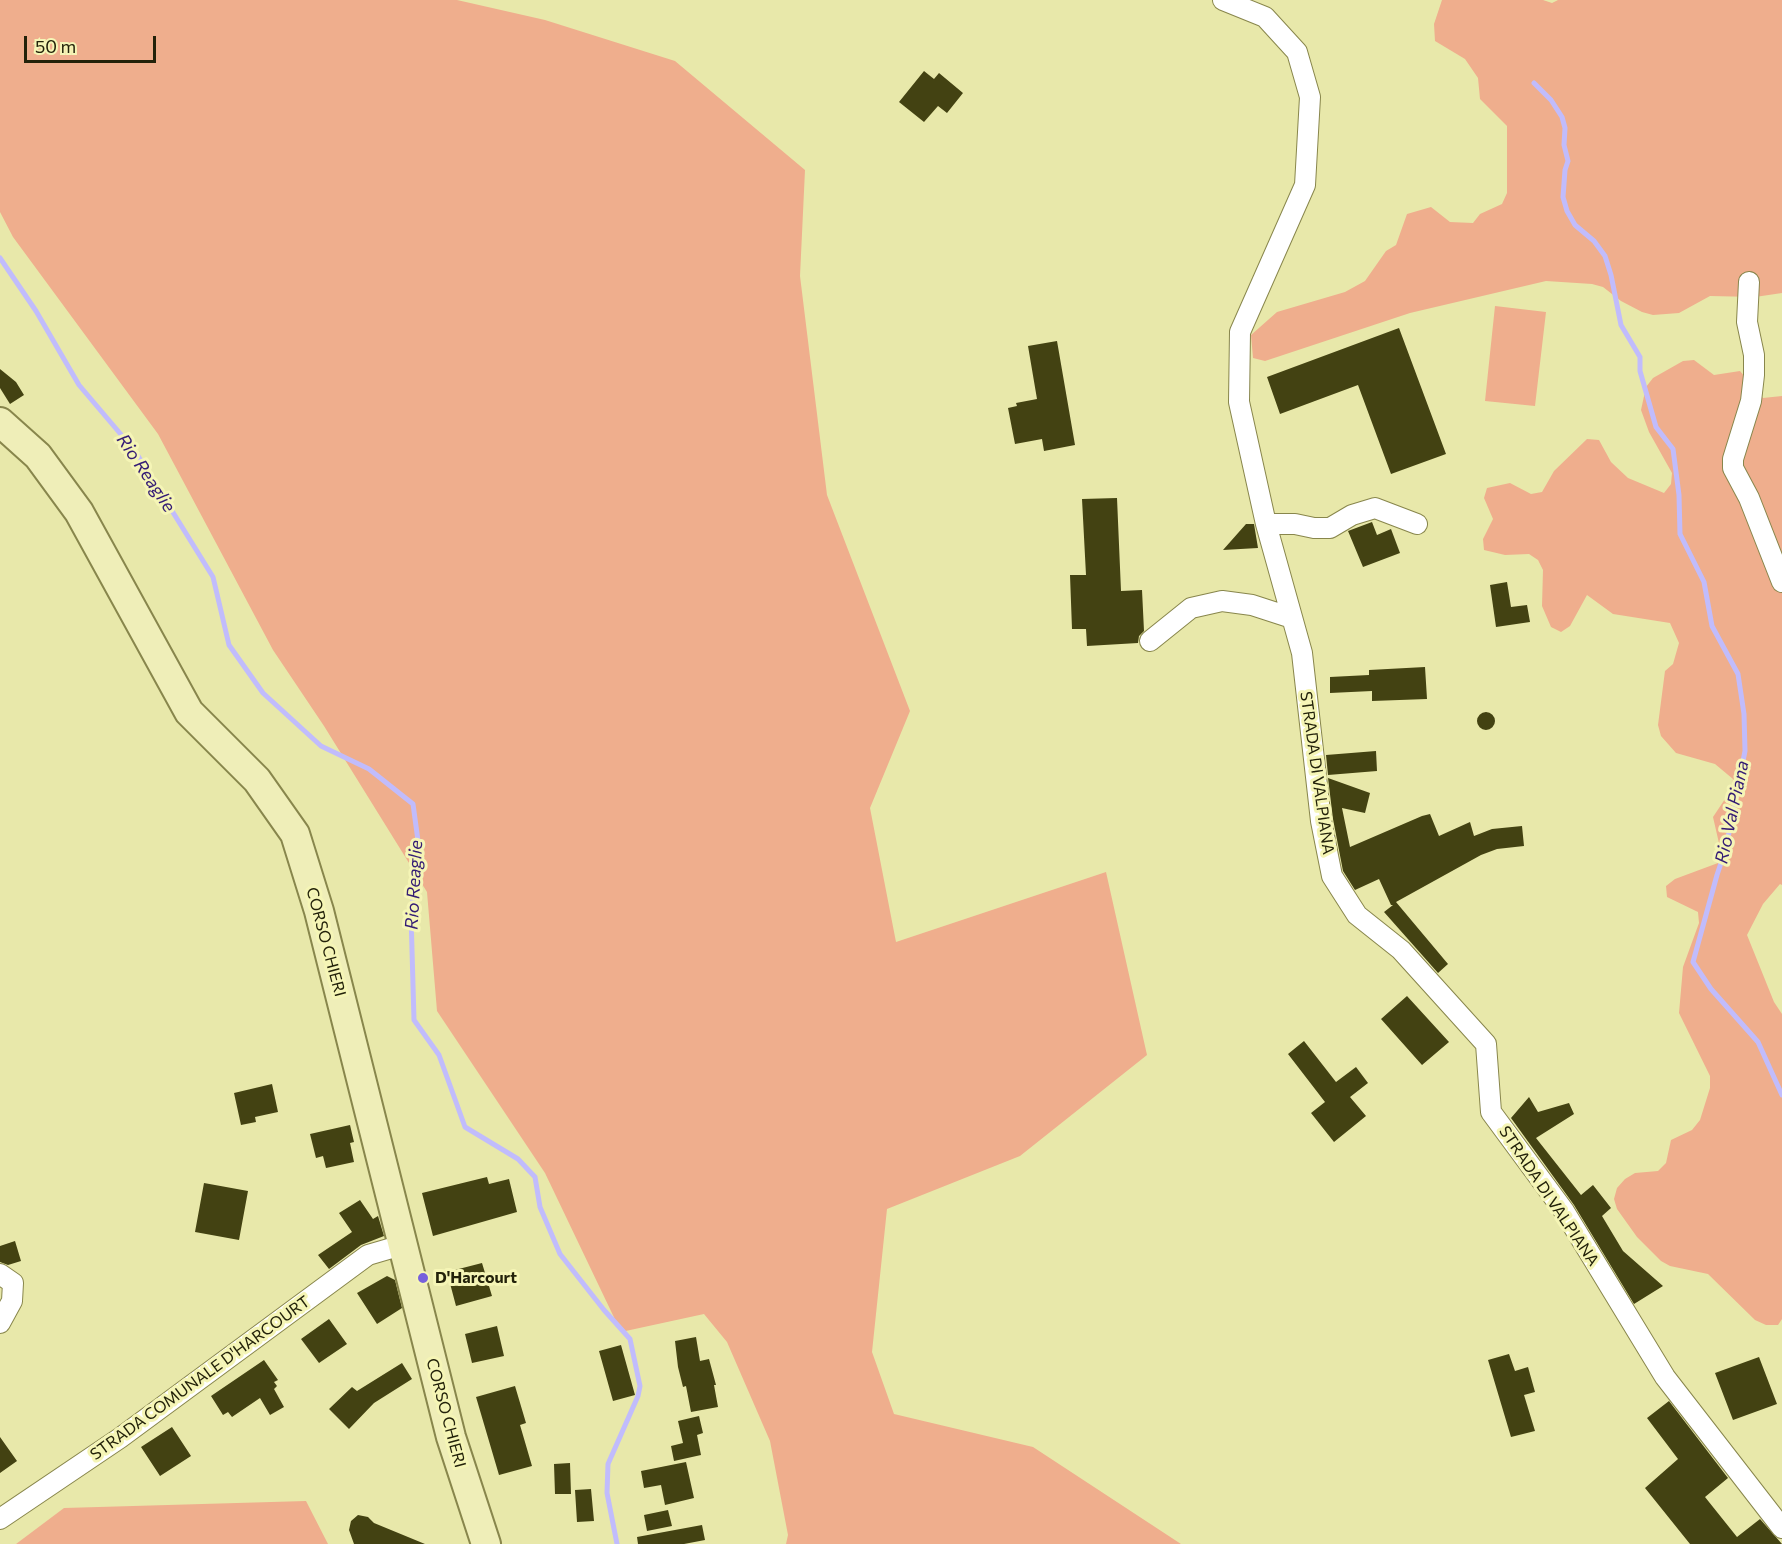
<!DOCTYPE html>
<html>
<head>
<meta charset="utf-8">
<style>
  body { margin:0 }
  #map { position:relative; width:1782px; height:1544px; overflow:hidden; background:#e8e8aa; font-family:Commissioner,sans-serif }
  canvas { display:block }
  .scale { position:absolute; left:24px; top:36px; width:132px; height:27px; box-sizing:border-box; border:3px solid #23220a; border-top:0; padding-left:8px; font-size:18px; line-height:21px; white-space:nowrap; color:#23220a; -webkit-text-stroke:4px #f5f5b6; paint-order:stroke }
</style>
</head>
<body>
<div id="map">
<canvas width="1782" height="1544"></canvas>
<div class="scale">50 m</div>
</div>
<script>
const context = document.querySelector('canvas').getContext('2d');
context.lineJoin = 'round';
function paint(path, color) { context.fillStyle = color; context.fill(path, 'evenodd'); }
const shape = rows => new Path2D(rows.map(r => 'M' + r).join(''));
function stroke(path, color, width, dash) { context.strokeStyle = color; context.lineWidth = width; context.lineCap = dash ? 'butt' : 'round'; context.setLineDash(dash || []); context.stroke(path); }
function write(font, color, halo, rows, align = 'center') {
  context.font = font + ' Commissioner,sans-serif'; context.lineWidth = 6; context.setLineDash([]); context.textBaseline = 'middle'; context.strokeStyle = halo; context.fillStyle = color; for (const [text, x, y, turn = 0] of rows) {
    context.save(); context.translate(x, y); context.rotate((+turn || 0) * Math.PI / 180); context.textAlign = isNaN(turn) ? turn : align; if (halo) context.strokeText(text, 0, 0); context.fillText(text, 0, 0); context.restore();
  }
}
paint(shape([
  [0,0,457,0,545,20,675,61,805,170,800,276,827,495,910,711,870,808,896,942,1106,872,1147,1055,1020,1156,887,1209,872,1352,894,1414,1033,1447,1181,1544,786,1544,788,1535,770,1441,727,1342,704,1314,621,1332,545,1173,437,1011,427,892,324,726,273,650,158,434,13,237,0,212],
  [1442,0,1543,0,1552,3,1558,0,1782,0,1782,293,1755,297,1710,296,1679,313,1653,315,1642,312,1621,301,1603,287,1592,284,1546,281,1410,313,1265,361,1253,358,1251,335,1277,312,1345,292,1365,281,1386,251,1396,245,1407,214,1431,207,1450,222,1473,223,1480,214,1502,204,1507,193,1507,126,1480,99,1478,78,1465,59,1435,41,1434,24],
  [1495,306,1546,312,1535,406,1485,401],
  [1694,360,1714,375,1740,371,1763,398,1782,396,1782,885,1780,884,1763,904,1747,935,1774,1002,1782,1014,1782,1319,1778,1325,1766,1325,1755,1320,1708,1274,1670,1266,1661,1261,1637,1237,1617,1209,1614,1199,1617,1188,1625,1179,1635,1173,1658,1171,1666,1163,1671,1140,1692,1130,1700,1120,1710,1088,1710,1076,1679,1013,1683,967,1699,923,1698,912,1667,897,1666,886,1675,879,1718,863,1721,852,1713,817,1731,790,1733,779,1715,764,1676,753,1661,736,1658,725,1665,671,1673,664,1679,643,1670,623,1613,614,1587,595,1570,626,1561,632,1551,627,1542,606,1543,570,1538,560,1529,554,1505,555,1484,550,1483,539,1493,519,1484,498,1487,488,1510,483,1531,494,1542,492,1554,471,1587,439,1599,440,1611,462,1628,478,1664,493,1671,484,1672,473,1649,432,1641,410,1646,387,1653,378,1683,361],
  [306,1501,328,1544,16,1544,64,1508]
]), '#efae8d');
stroke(shape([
  [1534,83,1551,100,1562,117,1565,128,1564,145,1568,161,1565,170,1563,197,1567,211,1575,225,1594,241,1605,256,1611,275,1621,325,1640,357,1640,371,1656,427,1673,449,1679,495,1680,534,1704,582,1712,626,1738,674,1744,714,1745,751,1726,848,1717,875,1693,962,1711,989,1758,1042,1782,1095],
  [0,258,36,311,79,385,135,451,213,577,229,645,263,693,321,746,369,769,413,804,419,848,411,915,414,1020,439,1055,465,1127,518,1159,535,1177,540,1207,560,1254,604,1310,630,1339,640,1386,638,1396,608,1464,607,1493,617,1544]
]), '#c1bcfc', 5);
paint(shape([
  [924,71,934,79,939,73,963,93,947,113,938,106,924,122,899,102],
  [1399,328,1446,454,1391,474,1358,385,1280,414,1267,377],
  [1057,341,1075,445,1044,451,1042,439,1015,444,1008,408,1017,406,1016,403,1037,399,1028,346],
  [0,369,16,382,24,395,10,404,0,388],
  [1117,498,1121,591,1142,590,1144,631,1139,636,1138,643,1087,646,1086,629,1072,629,1070,575,1086,575,1082,499],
  [1372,522,1377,535,1391,529,1400,553,1363,567,1348,531],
  [1246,524,1254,524,1258,548,1223,550],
  [1507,582,1511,607,1527,605,1530,622,1496,627,1490,585],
  [1425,667,1427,699,1372,701,1372,691,1330,693,1330,677,1369,675,1369,670],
  '1477 721a9 9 0 1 1 18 0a9 9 0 1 1-18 0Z',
  [1376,751,1377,771,1328,775,1326,755],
  [1328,778,1370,793,1365,813,1342,808,1350,847,1422,816,1430,814,1439,836,1470,822,1474,836,1492,829,1522,826,1524,846,1497,849,1481,855,1396,902,1448,964,1438,973,1384,912,1393,905,1391,905,1379,879,1355,890,1343,871,1333,819],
  [1407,996,1449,1042,1422,1065,1381,1019],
  [1304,1041,1336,1082,1356,1067,1368,1083,1350,1097,1366,1116,1334,1142,1311,1113,1325,1102,1288,1054],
  [272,1084,278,1112,255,1117,256,1122,241,1125,234,1093],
  [1529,1097,1538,1112,1569,1103,1574,1114,1536,1138,1581,1195,1593,1185,1611,1208,1602,1216,1623,1251,1663,1286,1634,1304,1574,1205,1511,1118],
  [350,1125,354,1142,350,1143,354,1162,326,1168,323,1156,316,1158,310,1134],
  [487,1177,489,1184,509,1179,517,1212,433,1236,422,1193],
  [204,1183,248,1191,239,1240,195,1232],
  [360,1200,373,1219,378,1216,384,1236,361,1245,329,1269,318,1255,352,1232,339,1213],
  [15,1241,21,1261,8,1265,0,1262,0,1246],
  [482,1263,492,1296,456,1306,447,1272],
  [387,1276,395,1280,402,1308,377,1324,357,1293],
  [329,1319,347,1344,319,1363,301,1339],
  [497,1326,504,1356,472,1363,465,1334],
  [696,1337,700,1361,709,1359,716,1385,714,1385,718,1407,691,1412,686,1386,683,1387,678,1367,675,1341],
  [621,1345,635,1395,613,1401,599,1351],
  [1509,1354,1515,1371,1528,1367,1535,1392,1524,1395,1535,1431,1511,1437,1488,1360],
  [1759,1357,1777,1404,1733,1420,1715,1373],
  [264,1360,278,1380,274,1382,277,1386,274,1389,284,1407,270,1415,260,1398,232,1417,228,1412,223,1415,211,1396],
  [402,1363,412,1379,374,1403,349,1429,329,1409,352,1387,357,1391],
  [515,1386,526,1423,520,1425,532,1466,499,1475,476,1397],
  [1669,1401,1728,1478,1705,1497,1737,1537,1760,1519,1782,1544,1690,1544,1645,1488,1678,1459,1647,1418],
  [699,1416,703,1433,697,1435,701,1455,674,1461,671,1446,683,1443,678,1421],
  [172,1427,191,1456,160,1476,141,1447],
  [0,1437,17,1461,0,1473],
  [686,1462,694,1498,665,1505,661,1485,644,1488,641,1471],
  [570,1463,571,1494,555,1494,554,1464],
  [591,1489,594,1521,577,1522,575,1490],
  [668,1510,672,1526,647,1531,644,1515],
  [358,1515,368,1517,374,1523,425,1544,354,1544,349,1530,351,1521],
  [702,1525,705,1540,684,1544,638,1544,637,1537]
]), '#434212');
const minor = shape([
  [1223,0,1265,17,1297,52,1310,97,1305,185,1240,332,1239,402,1266,524,1302,653,1321,821,1332,876,1357,915,1401,950,1486,1044,1491,1112,1564,1211,1665,1377,1782,1528],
  [1749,282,1747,322,1754,355,1754,375,1751,401,1733,459,1733,468,1749,498,1782,582],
  [1266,524,1295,524,1314,528,1330,528,1352,515,1375,508,1417,524],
  [1150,641,1191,608,1222,601,1252,605,1292,618],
  [0,1274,13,1283,12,1301,0,1323],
  [0,1519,120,1438,368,1255,402,1245]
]);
const secondary = shape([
  [0,422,38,456,79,512,189,712,257,780,295,834,319,911,451,1437,486,1544]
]);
stroke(minor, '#88864c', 22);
stroke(secondary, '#88864c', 32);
stroke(minor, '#fff', 20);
stroke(secondary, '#efeeb8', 28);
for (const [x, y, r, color] of [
  [423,1278,6,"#7761dc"]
]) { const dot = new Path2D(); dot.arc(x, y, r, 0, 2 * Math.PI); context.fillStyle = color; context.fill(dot); stroke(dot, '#f5f5b6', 2); }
write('16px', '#23220a', '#f5f5b6', [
  ["STRADA DI VALPIANA",1317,773,82],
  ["CORSO CHIERI",326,942,75],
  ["STRADA DI VALPIANA",1549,1196,56],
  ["STRADA COMUNALE D'HARCOURT",200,1378,-36],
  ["CORSO CHIERI",446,1413,75]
]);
write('bold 16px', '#23220a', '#f5f5b6', [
  ["D'Harcourt",435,1278]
], 'left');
write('italic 18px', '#341c75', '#f5f5b6', [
  ["Rio Reaglie",146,473,56],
  ["Rio Val Piana",1732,812,-78],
  ["Rio Reaglie",414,885,-87]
]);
</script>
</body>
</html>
